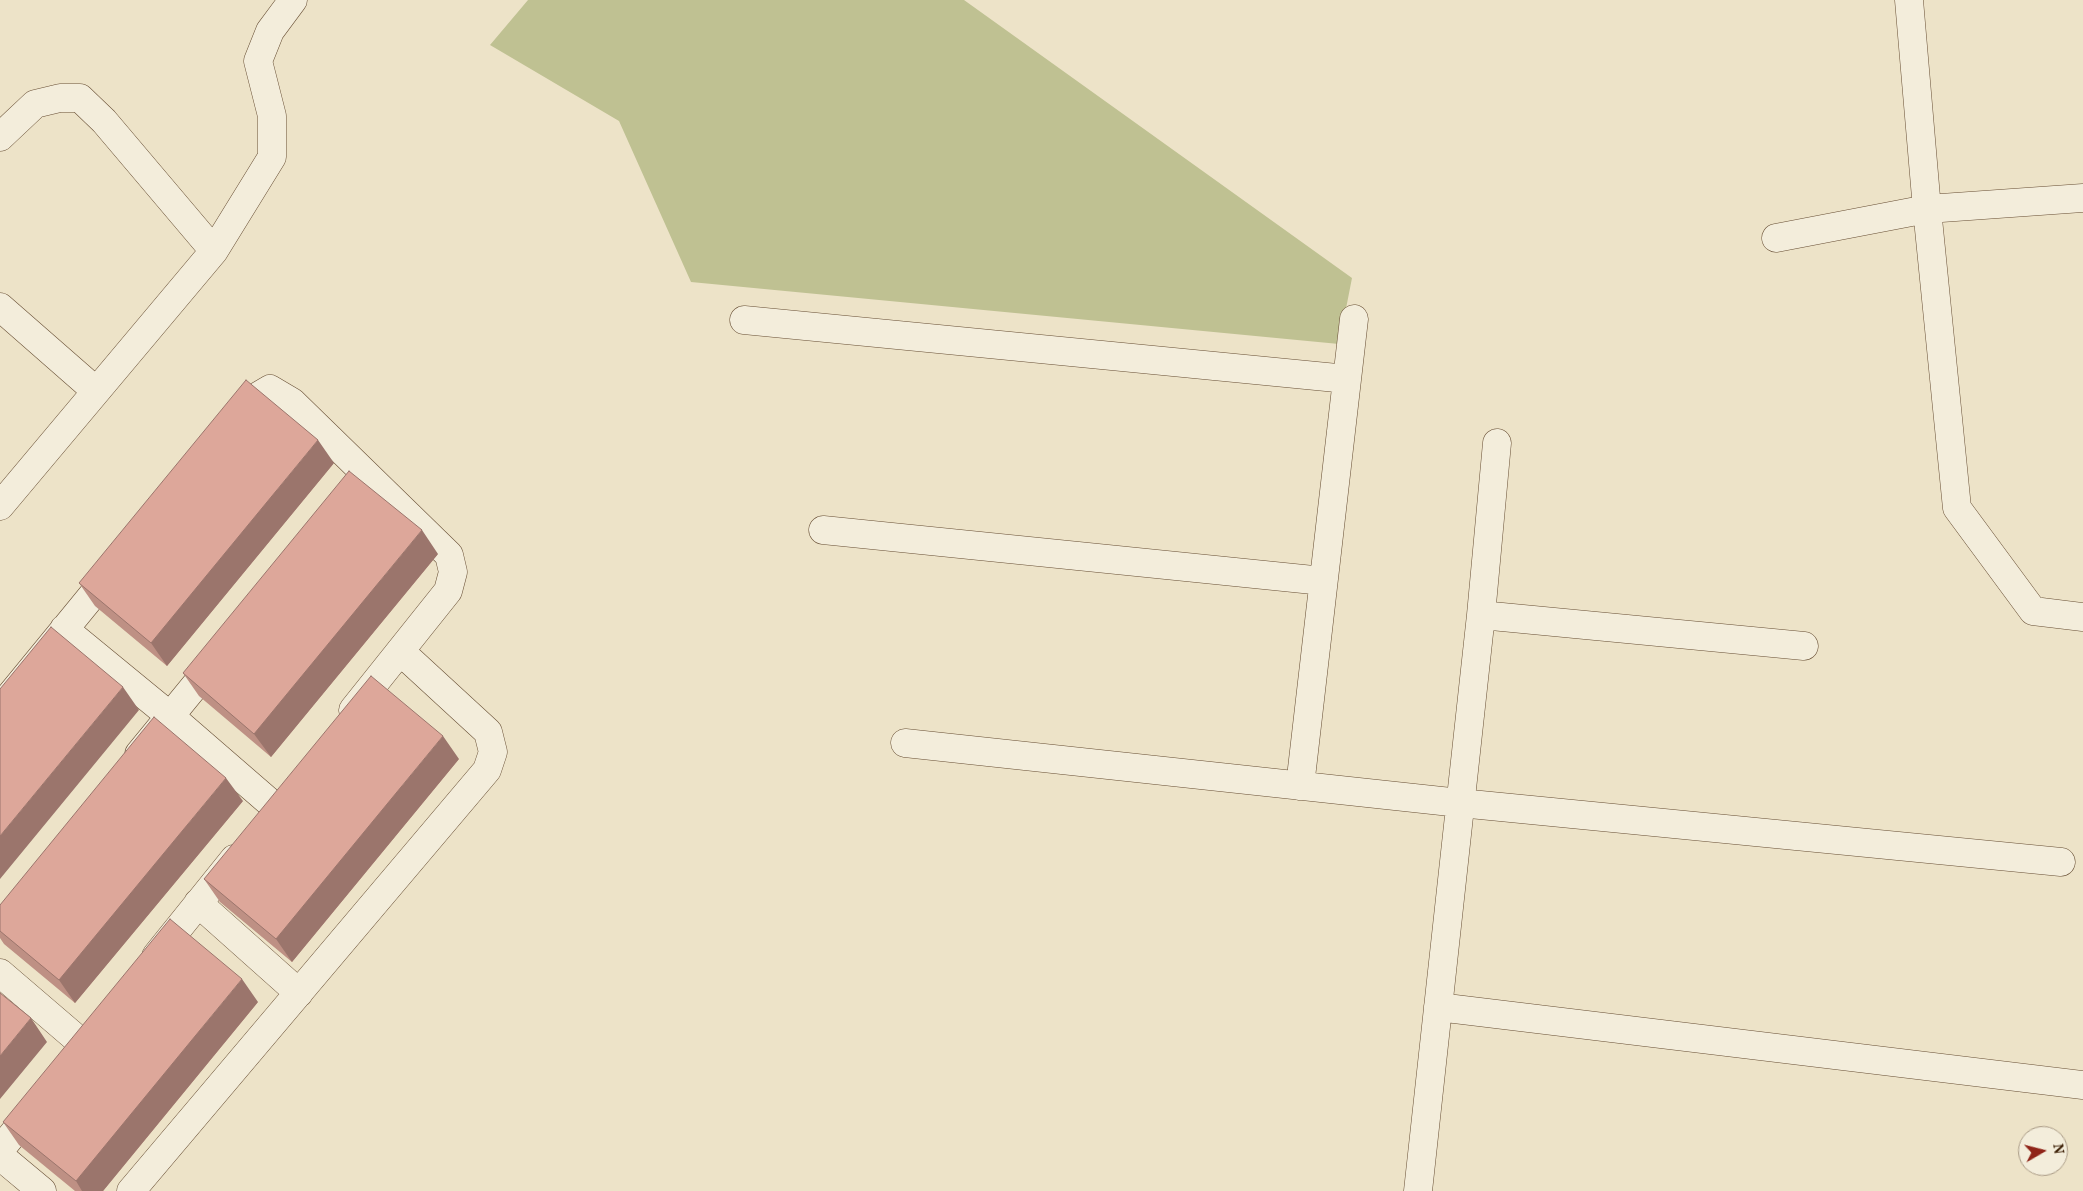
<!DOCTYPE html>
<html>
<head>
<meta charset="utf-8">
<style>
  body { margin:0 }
  #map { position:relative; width:2083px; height:1191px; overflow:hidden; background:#ede3c8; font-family:Vollkorn,serif }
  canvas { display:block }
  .north { position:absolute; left:2018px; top:1126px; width:50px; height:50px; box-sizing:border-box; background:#f3eddb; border:1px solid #a99a85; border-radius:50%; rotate:82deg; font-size:14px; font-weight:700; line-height:20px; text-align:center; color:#3a1d03 }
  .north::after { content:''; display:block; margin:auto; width:18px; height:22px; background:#8f2418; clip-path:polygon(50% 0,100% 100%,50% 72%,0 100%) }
</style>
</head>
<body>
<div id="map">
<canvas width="2083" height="1191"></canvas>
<div class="north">N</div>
</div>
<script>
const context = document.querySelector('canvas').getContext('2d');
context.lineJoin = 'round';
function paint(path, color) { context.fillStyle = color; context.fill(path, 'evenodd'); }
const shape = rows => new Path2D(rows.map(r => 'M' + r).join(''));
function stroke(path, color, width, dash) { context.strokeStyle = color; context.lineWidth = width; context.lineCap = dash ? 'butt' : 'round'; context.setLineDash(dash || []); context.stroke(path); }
paint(shape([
  [528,0,964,0,1352,278,1339,344,691,282,619,121,490,45]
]), '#bfc192');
const street = shape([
  [1909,0,1927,209,1957,508,2033,611,2083,617],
  [0,137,35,104,60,98,80,98,104,121,214,251,0,506],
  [1776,238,1927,209,2083,198],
  [214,251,272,157,272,116,258,61,270,31,293,0],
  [0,307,96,391],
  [744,320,1347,379],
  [237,418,253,399,270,389,292,402,449,555,453,572,448,591,353,710],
  [823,530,1323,581],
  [1481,615,1804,646],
  [64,629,170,716,275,807],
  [0,708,113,570],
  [905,743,1460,803,2061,862],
  [139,754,216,660],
  [1300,786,1354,319],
  [198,903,299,993],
  [156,956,234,859],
  [0,973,84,1045],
  [1438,1007,2083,1085],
  [0,1150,35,1107],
  [0,1156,42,1191],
  [131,1191,487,770,493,752,488,732,400,651],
  [1418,1191,1481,615,1497,443]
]);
stroke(street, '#674e34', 29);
stroke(street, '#f3eddb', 28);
paint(shape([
  [334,463,167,666,95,606,79,583],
  [438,554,271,757,199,696,183,673],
  [459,759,292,962,220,902,204,879],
  [243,801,75,1003,4,944,0,938,0,905],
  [258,1002,103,1191,75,1191,19,1145,3,1122]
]), '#be9084');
paint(shape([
  [318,440,334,463,167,666,151,643],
  [422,530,438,554,271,757,254,734],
  [123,687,139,710,0,879,0,836],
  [443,736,459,759,292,962,276,939],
  [226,778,243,801,75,1003,59,980],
  [242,979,258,1002,103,1191,82,1191,76,1181],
  [31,1018,47,1042,0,1099,0,1056]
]), '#9b756c');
const building = shape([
  [246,380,318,440,151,643,79,583,246,380],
  [349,471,422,530,254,734,183,673,349,471],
  [51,627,123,687,0,836,0,689,51,627],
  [371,676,443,736,276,939,204,879,371,676],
  [154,717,226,778,59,980,0,931,0,905,154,717],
  [170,919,242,979,76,1181,3,1122,170,919],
  [0,993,31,1018,0,1056,0,993]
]);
paint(building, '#dda79a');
stroke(building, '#9b756c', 1);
</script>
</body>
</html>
